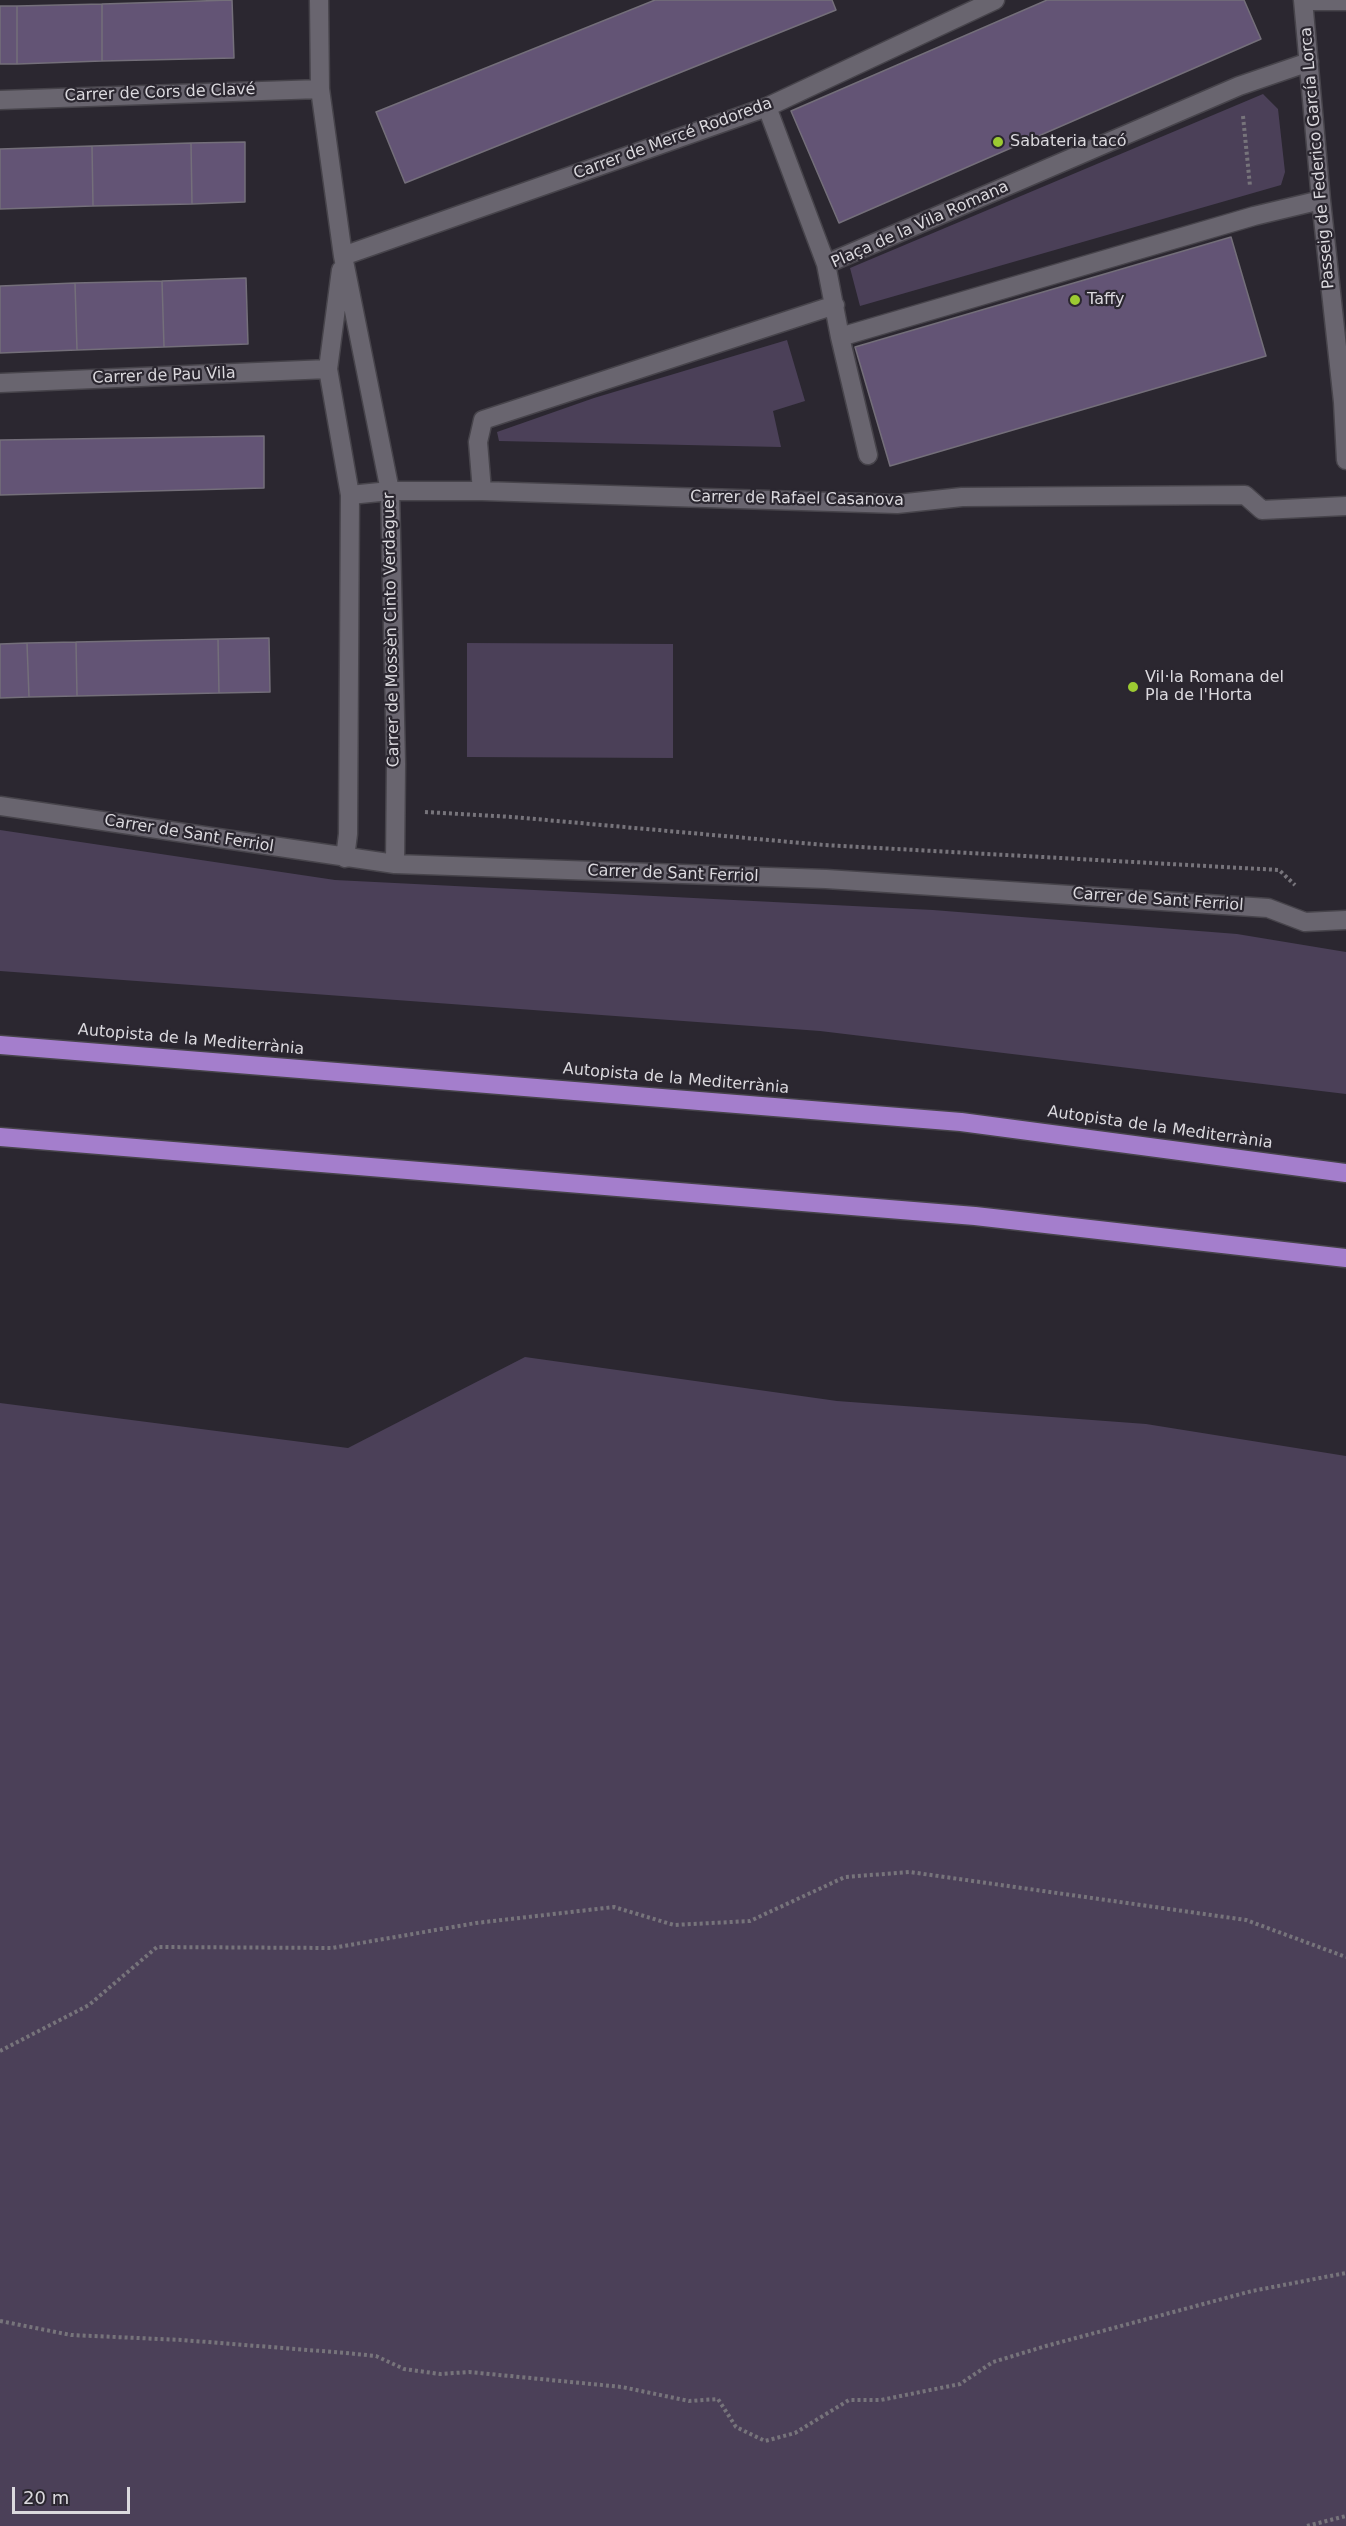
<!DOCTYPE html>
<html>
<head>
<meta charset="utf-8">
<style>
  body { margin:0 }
  #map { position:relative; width:1346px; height:2526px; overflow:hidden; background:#2b2730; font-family:"DejaVu Sans",sans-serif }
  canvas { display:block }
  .scale { position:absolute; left:12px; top:2487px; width:118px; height:27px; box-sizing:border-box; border:3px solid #dbd9de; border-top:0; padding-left:8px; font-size:18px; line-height:21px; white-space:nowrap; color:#dbd9de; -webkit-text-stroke:4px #2b2730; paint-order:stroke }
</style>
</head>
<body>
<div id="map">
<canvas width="1346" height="2526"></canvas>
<div class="scale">20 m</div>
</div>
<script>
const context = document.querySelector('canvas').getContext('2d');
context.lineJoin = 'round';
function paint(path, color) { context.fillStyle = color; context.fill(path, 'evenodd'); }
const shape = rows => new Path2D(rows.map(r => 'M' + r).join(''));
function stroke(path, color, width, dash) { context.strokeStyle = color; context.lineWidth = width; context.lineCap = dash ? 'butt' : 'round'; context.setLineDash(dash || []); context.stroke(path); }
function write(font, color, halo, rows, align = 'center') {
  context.font = font + ' "DejaVu Sans",sans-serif'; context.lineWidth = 4.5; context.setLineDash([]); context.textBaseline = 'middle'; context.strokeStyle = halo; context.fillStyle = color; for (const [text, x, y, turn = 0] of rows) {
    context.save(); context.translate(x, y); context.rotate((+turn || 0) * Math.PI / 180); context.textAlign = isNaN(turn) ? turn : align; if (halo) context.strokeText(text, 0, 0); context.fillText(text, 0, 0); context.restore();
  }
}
paint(shape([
  [1263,94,1278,109,1285,172,1281,185,860,306,850,268],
  [787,340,805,401,773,411,781,447,499,441,497,432,594,398],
  [467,643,673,644,673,758,467,757],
  [0,830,335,880,933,910,1237,934,1346,952,1346,1094,820,1031,0,971],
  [525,1357,837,1401,1146,1424,1346,1456,1346,2526,0,2526,0,1403,348,1448]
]), '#4b4058');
const building = shape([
  [232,0,234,58,102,61,102,4,232,0],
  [655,0,832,0,836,10,405,183,376,112,655,0],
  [1047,0,1244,0,1261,39,839,223,791,111,1047,0],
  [102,4,102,61,17,64,17,6,102,4],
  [0,6,17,6,17,64,0,64,0,6],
  [245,142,245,202,192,204,191,143,245,142],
  [191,143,192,204,93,206,92,146,191,143],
  [92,146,93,206,0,209,0,149,92,146],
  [1231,237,1266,356,890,466,855,347,1231,237],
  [246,278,248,344,164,347,162,281,246,278],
  [162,281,164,347,77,350,75,283,162,281],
  [75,283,77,350,0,353,0,286,75,283],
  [264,436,264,488,0,495,0,440,264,436],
  [269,638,270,692,219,693,218,639,269,638],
  [218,639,219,693,77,696,76,642,218,639],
  [76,642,77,696,29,697,27,643,76,642],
  [27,643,29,697,0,698,0,644,27,643]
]);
paint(building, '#635475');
stroke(building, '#746f7a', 1.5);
const minor = shape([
  [319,0,320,89,343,256,390,491,396,764,395,864],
  [1303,0,1321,200,1343,402,1346,460],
  [1303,1,1346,1],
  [1309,62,1239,86,826,264,840,337,1254,216,1321,200],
  [0,100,320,89],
  [767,107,826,264],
  [343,256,767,107,995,0],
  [341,270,328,369,350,495,348,834,345,858],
  [840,337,868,455],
  [0,383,328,369],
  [482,491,478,442,483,420,835,305],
  [350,495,390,491,482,491,897,504,962,497,1245,495,1262,510,1346,506],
  [0,806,395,864,826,879,1268,908,1305,922,1346,920]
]);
const highway = shape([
  [0,1045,961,1122,1346,1173],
  [0,1137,975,1216,1346,1258]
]);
stroke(minor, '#47444b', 21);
stroke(highway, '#47444b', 21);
stroke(shape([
  [1243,116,1250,186],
  [425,812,513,817,824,845,1279,870,1295,885],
  [0,2051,89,2005,157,1947,332,1948,476,1923,614,1907,674,1925,750,1921,845,1877,910,1872,1246,1920,1346,1957],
  [0,2321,71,2335,182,2340,346,2353,376,2356,404,2369,440,2374,469,2372,622,2387,689,2401,718,2399,736,2427,765,2441,795,2433,849,2400,881,2400,960,2384,993,2362,1046,2346,1252,2291,1346,2273],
  [1307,2526,1346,2516]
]), '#77747b', 4, [3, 3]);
stroke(minor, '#69656f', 18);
stroke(highway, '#a47ecc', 18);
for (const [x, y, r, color] of [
  [998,142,6,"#9cca32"],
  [1075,300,6,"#9cca32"],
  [1133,687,6,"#9cca32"]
]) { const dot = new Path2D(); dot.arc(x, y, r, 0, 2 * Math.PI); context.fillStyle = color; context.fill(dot); stroke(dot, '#2b2730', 2); }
write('16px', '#dbd9de', '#2b2730', [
  ["Carrer de Cors de Clavé",160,93,-2],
  ["Carrer de Mercé Rodoreda",673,139,-20],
  ["Passeig de Federico García Lorca",1318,158,-95],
  ["Plaça de la Vila Romana",920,225,-24],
  ["Carrer de Pau Vila",164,376,-2],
  ["Carrer de Rafael Casanova",797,499,1],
  ["Carrer de Mossèn Cinto Verdaguer",392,630,-91],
  ["Carrer de Sant Ferriol",189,834,9],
  ["Carrer de Sant Ferriol",673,874,2],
  ["Carrer de Sant Ferriol",1158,900,4],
  ["Autopista de la Mediterrània",191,1040,5],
  ["Autopista de la Mediterrània",676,1079,5],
  ["Autopista de la Mediterrània",1160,1128,8]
]);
write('16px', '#dbd9de', '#2b2730', [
  ["Sabateria tacó",1010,142],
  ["Taffy",1087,300],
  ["Vil·la Romana del",1145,678],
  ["Pla de l'Horta",1145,696]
], 'left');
</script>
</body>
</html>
